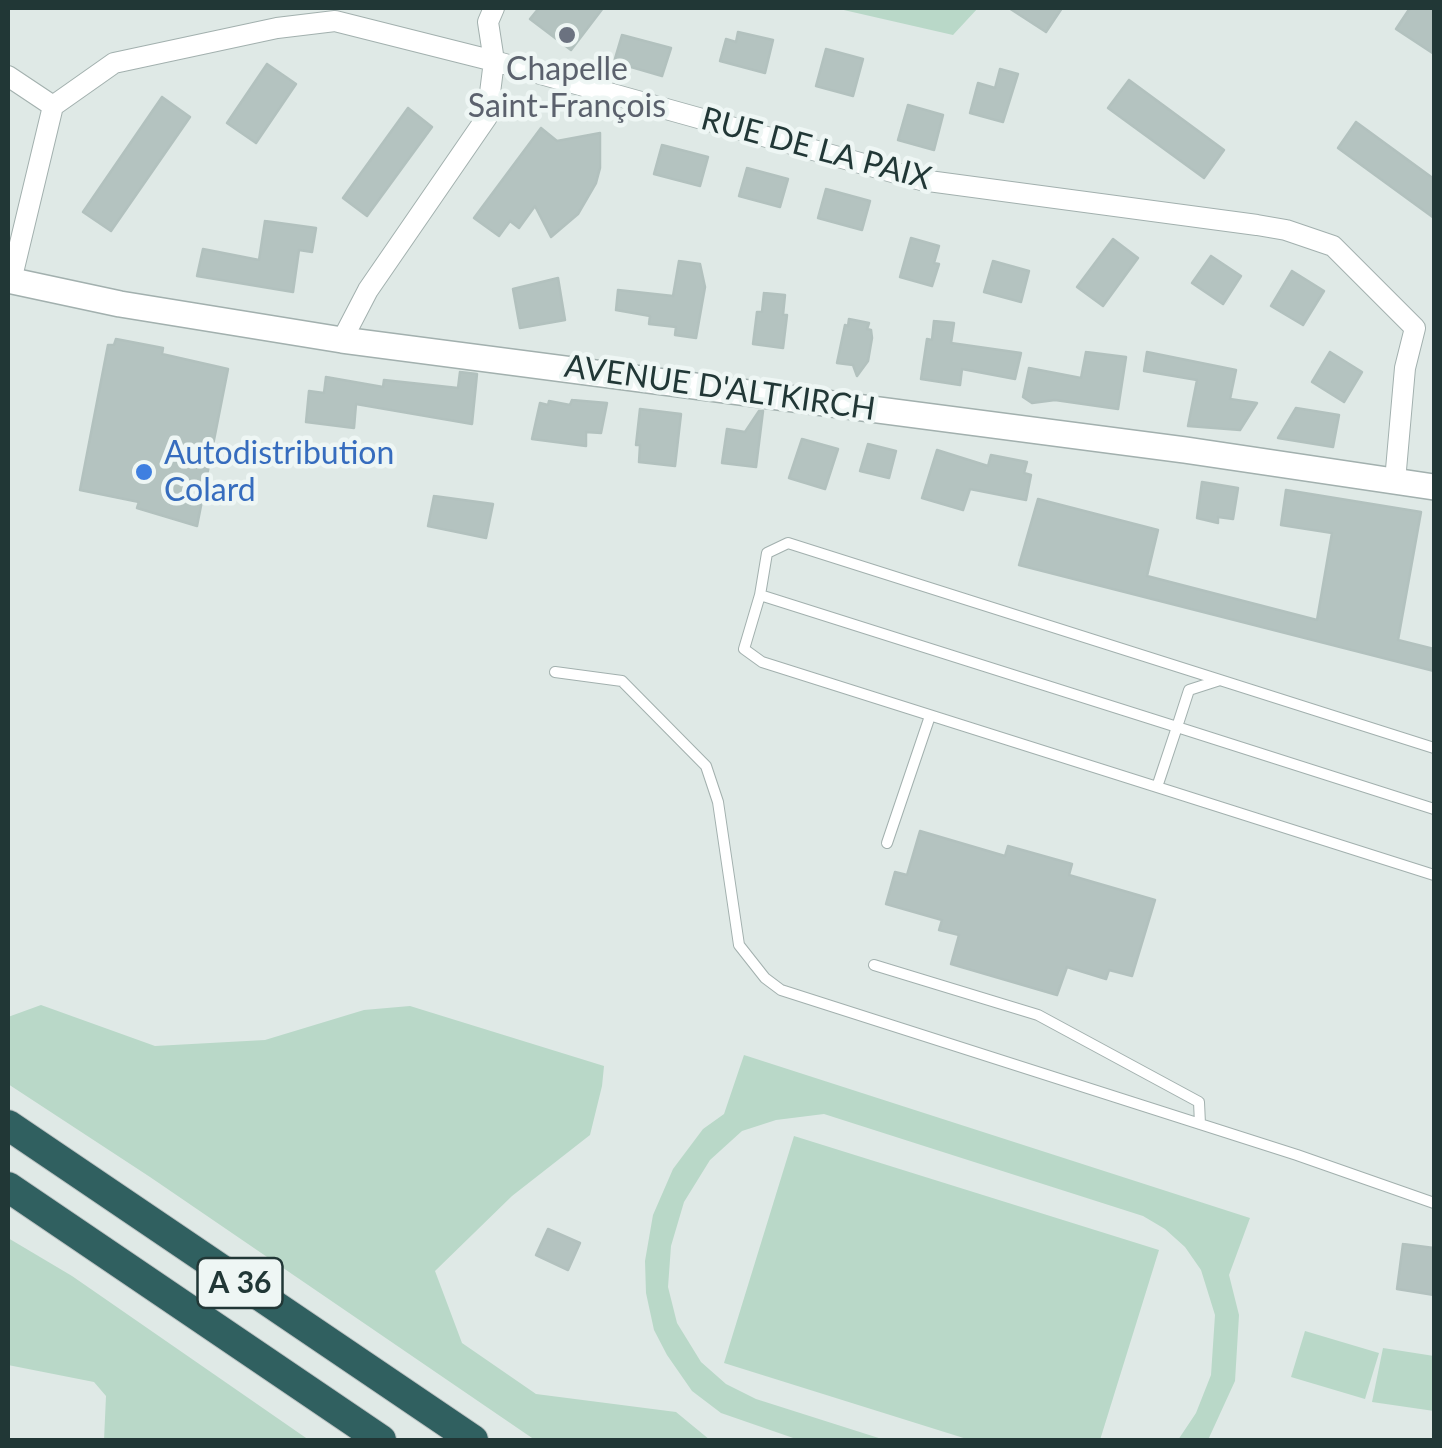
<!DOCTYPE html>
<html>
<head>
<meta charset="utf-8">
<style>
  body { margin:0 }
  #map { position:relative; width:1442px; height:1448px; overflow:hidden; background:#dfe9e6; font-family:Lato,sans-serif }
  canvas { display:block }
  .frame { position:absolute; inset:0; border:10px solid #213736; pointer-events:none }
</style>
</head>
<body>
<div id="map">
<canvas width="1442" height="1448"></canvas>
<div class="frame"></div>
</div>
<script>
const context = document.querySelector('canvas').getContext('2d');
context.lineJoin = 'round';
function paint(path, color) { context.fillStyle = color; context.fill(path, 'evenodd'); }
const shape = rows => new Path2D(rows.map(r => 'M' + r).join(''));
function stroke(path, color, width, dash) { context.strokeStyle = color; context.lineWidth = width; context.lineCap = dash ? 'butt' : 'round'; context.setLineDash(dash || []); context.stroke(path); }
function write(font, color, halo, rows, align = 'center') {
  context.font = font + ' Lato,sans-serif'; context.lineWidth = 9; context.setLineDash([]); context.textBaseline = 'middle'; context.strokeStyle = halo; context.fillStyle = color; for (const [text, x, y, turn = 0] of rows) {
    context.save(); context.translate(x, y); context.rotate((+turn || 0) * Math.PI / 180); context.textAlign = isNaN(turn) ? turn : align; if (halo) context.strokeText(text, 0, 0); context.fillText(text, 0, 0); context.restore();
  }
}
paint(shape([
  [835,8,978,8,953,35],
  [41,1005,155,1046,265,1040,364,1010,410,1006,604,1066,602,1086,590,1135,512,1196,435,1271,462,1343,536,1394,676,1412,710,1440,535,1440,150,1177,8,1084,8,1017],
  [744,1055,1250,1218,1229,1275,1239,1315,1235,1381,1208,1440,1178,1440,1196,1413,1211,1375,1215,1315,1201,1270,1185,1247,1165,1229,1143,1216,824,1114,776,1120,742,1131,710,1160,684,1202,671,1246,668,1287,677,1323,701,1362,726,1384,756,1399,885,1440,799,1440,721,1413,692,1391,667,1355,654,1330,646,1293,645,1261,653,1215,673,1169,703,1129,724,1114],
  [794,1136,1159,1250,1100,1440,970,1440,724,1363],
  [8,1238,72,1276,309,1440,104,1440,106,1396,94,1382,8,1365],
  [1305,1331,1379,1353,1365,1399,1291,1377],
  [1383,1348,1434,1356,1434,1411,1372,1402]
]), '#b9d8c8');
const building = shape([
  [539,8,603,8,571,50,530,19,539,8],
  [1009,8,1062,8,1046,32,1009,8],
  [1410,8,1434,8,1434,54,1396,29,1410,8],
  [738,32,773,40,765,73,720,61,726,39,736,42,738,32],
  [622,35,671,48,662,76,614,62,622,35],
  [826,49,863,59,853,96,816,86,826,49],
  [267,64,296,84,256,143,227,123,267,64],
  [1000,69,1018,74,1003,122,970,113,978,83,995,88,1000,69],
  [1129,80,1224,150,1204,178,1108,108,1129,80],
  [162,97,190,117,111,231,83,212,162,97],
  [908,105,943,115,934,150,898,140,908,105],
  [408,108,432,127,367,216,343,198,408,108],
  [1356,122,1434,179,1434,218,1338,148,1356,122],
  [541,128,557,141,600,133,600,168,596,183,578,214,551,237,535,206,519,228,510,221,499,236,474,218,541,128],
  [662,145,708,157,700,186,654,174,662,145],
  [747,168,788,179,780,207,739,196,747,168],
  [826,189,870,201,862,230,818,218,826,189],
  [265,221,316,228,312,252,299,250,293,292,197,276,203,249,259,260,265,221],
  [911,238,939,246,934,263,939,264,932,286,900,277,911,238],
  [1113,239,1138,258,1103,306,1077,287,1113,239],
  [1211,256,1241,276,1223,304,1192,283,1211,256],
  [679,261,700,264,705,287,696,338,675,335,676,327,649,324,650,316,616,310,618,290,673,296,679,261],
  [993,261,1029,271,1021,302,984,292,993,261],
  [1292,271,1324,291,1303,325,1271,306,1292,271],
  [558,278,565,320,520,328,513,289,558,278],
  [764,293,785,295,783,315,787,315,783,348,753,344,757,312,762,312,764,293],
  [849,319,869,323,867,329,871,330,872,338,868,361,857,376,853,365,837,363,845,325,848,326,849,319],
  [934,321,954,323,951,343,1021,353,1015,379,962,369,960,385,921,379,927,339,932,340,934,321],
  [116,339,163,348,162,354,228,369,197,526,137,508,139,502,80,490,108,345,114,345,116,339],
  [1086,352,1126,357,1118,409,1055,400,1032,403,1023,397,1029,368,1081,378,1086,352],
  [1147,352,1236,370,1230,399,1257,403,1240,430,1188,426,1197,380,1144,371,1147,352],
  [1330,352,1362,372,1344,402,1312,382,1330,352],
  [460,372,477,374,472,424,356,404,354,428,306,422,309,391,324,393,326,377,383,387,384,380,458,388,460,372],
  [572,400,607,403,601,433,586,432,586,446,532,439,540,403,548,405,549,401,570,405,572,400],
  [1296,408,1339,415,1333,447,1278,438,1296,408],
  [640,409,681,414,675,466,639,462,640,445,636,445,640,409],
  [759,411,763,411,756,467,722,463,727,429,745,432,759,411],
  [802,439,838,449,825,489,789,478,802,439],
  [868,444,896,451,889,478,860,471,868,444],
  [937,450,988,466,991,455,1027,462,1024,473,1031,475,1026,500,970,489,963,510,922,498,937,450],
  [1202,482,1238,488,1233,519,1218,517,1218,523,1197,518,1202,482],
  [1286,490,1421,512,1398,640,1434,649,1434,671,1019,565,1038,499,1158,530,1147,576,1317,620,1332,533,1281,525,1286,490],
  [434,496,493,504,486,538,428,526,434,496],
  [920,831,1005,856,1008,846,1072,864,1069,875,1155,900,1132,976,1109,970,1106,979,1067,967,1057,995,951,964,959,935,939,930,942,920,886,904,895,872,907,875,920,831],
  [548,1229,580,1243,568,1270,536,1255,548,1229],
  [1403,1244,1434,1248,1434,1295,1397,1289,1403,1244]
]);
paint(building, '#b4c3c0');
stroke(building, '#b2c1be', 2.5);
const service = shape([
  [760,595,767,553,788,543,1220,680],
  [555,672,622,681,706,766,718,802,739,945,765,978,781,990,1297,1155,1434,1203],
  [1434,748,1220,680,1189,690,1177,727,1157,787,762,662,744,649,760,595,1177,727,1434,809],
  [1157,787,1434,875],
  [887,843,930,716],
  [874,965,1038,1015,1199,1102,1200,1124]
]);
const minor = shape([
  [8,76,53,106],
  [11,281,53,106,114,63,277,28,335,21,494,61,921,180,1257,225,1286,230,1333,246,1415,328,1405,368,1395,481],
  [342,340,368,290,487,117,494,61,488,22,494,8]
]);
const tertiary = shape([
  [8,280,120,304,342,340,1185,450,1434,487]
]);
const motorway = shape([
  [8,1125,473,1440],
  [8,1187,381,1440]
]);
stroke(service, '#a2b0ae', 12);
stroke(minor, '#a2b0ae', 22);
stroke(tertiary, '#a2b0ae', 28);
stroke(motorway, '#bcc3c3', 32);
stroke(service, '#fff', 10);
stroke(minor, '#fff', 20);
stroke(tertiary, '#fff', 25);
stroke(motorway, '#306060', 30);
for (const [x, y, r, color] of [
  [567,35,10,"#6b7280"],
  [144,472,10,"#3f7fe0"]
]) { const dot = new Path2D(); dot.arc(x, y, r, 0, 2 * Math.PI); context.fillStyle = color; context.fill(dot); stroke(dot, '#eef6f4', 4); }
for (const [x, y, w] of [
  [240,1283,85]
]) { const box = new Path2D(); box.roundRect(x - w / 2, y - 25, w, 50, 8); context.fillStyle = '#eef6f4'; context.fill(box); stroke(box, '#213736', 2.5); }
write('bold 30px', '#213736', null, [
  ["A 36",240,1283]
]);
write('32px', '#5b616d', '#eef6f4', [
  ["Chapelle",567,70],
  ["Saint-François",567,107]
]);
write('32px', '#213736', '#eef6f4', [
  ["RUE DE LA PAIX",816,149,15],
  ["AVENUE D'ALTKIRCH",720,388,8]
]);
write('32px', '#366cbe', '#eef6f4', [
  ["Autodistribution",164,454],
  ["Colard",164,491]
], 'left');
</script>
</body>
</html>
